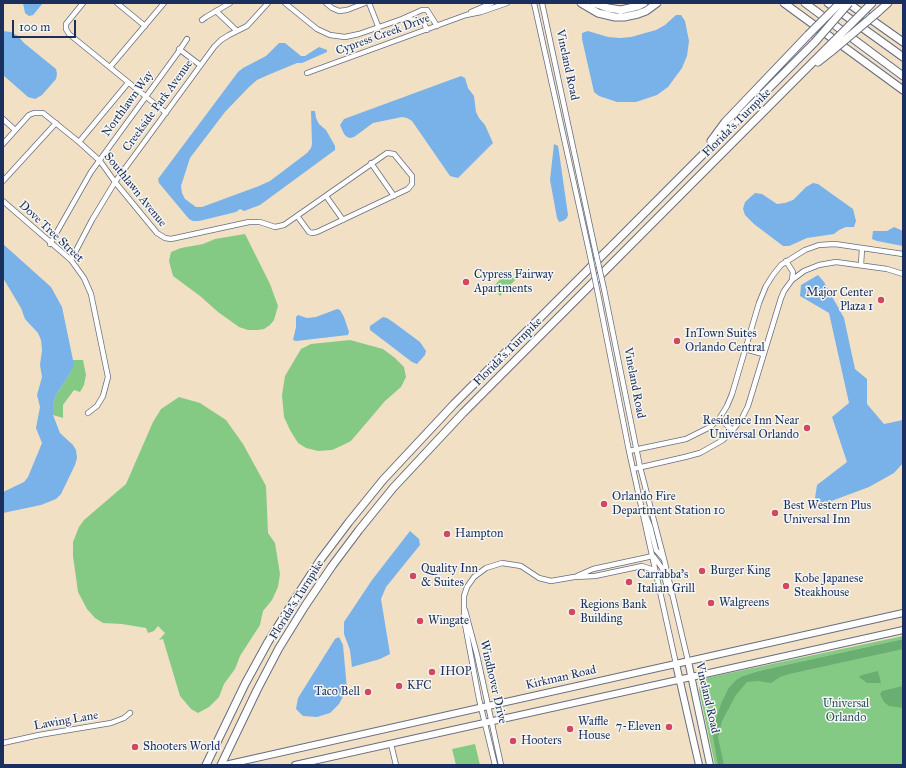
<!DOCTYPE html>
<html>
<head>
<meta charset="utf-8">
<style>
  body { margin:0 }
  #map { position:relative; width:906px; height:768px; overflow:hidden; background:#f2e0c5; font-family:"IM FELL Great Primer",serif }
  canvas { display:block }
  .frame { position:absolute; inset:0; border:4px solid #1b2f5e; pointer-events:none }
  .scale { position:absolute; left:12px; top:20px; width:64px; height:18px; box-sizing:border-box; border:2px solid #1b2f5e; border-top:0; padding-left:5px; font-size:12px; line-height:14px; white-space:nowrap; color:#1b2f5e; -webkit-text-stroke:3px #f6f6f2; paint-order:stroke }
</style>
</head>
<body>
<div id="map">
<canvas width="906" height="768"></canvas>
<div class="frame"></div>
<div class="scale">100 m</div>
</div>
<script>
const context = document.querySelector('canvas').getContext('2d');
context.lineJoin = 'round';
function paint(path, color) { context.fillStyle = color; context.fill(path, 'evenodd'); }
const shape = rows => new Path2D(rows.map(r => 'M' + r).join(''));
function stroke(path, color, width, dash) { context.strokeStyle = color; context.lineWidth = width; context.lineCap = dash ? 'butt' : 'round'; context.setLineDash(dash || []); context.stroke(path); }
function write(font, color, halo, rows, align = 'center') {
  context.font = font + ' "IM FELL Great Primer",serif'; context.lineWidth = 3; context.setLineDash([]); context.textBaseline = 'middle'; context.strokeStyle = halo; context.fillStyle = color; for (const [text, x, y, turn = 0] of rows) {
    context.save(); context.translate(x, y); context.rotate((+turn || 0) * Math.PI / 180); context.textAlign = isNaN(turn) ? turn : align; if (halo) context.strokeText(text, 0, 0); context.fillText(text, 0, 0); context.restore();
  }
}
paint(shape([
  [245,234,270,284,278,306,274,320,270,325,264,329,258,330,248,330,239,327,218,312,200,296,173,276,169,261,171,252,181,248,203,244,215,239],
  [506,273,516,279,500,296,493,287],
  [350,340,383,349,395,358,404,367,406,377,401,387,385,401,351,441,341,446,332,450,318,451,306,448,298,443,290,430,284,417,282,395,285,376,301,349,311,344],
  [73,360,83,360,86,375,84,385,80,392,74,390,63,405,63,418,53,415,53,405,56,395,71,372],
  [179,397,200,403,226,420,243,444,266,486,268,533,275,543,280,574,278,587,272,600,263,611,260,625,240,656,235,669,224,684,219,697,209,707,198,713,191,709,180,696,163,639,159,640,165,633,158,626,154,631,148,633,146,628,122,624,103,623,95,618,87,609,78,592,73,556,73,542,79,527,84,520,126,484,153,422,161,409],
  [903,636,903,639,758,671,743,676,903,643,903,765,715,765,699,690,701,681,706,678],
  [475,744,480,765,456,765,452,749]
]), '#84ca84');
paint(shape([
  [903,639,903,649,789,674,780,677,771,683,758,681,747,682,736,695,722,721,718,737,724,765,718,765,712,731,721,704,728,689,736,680,743,676,758,671],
  [878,671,881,683,867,683,859,677,862,675],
  [903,686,903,708,889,706,884,702,880,694,882,691]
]), '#6bae72');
paint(shape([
  [23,3,43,3,33,15,29,16,25,13],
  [676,15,681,15,685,21,689,41,687,56,682,68,668,87,657,95,636,102,617,102,599,96,594,92,582,39,582,33,588,31,608,37,620,38,631,37,656,30,665,25],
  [3,31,11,32,18,36,24,43,56,69,57,74,56,79,42,95,35,99,28,97,3,75],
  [279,43,285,43,301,56,305,56,319,47,327,50,327,52,302,63,297,63,268,75,257,80,249,87,225,112,190,158,181,186,182,193,185,199,196,207,202,207,259,186,270,181,307,153,311,148,312,144,311,111,315,111,316,118,319,124,326,130,335,146,335,150,260,205,244,211,240,209,236,212,199,221,193,221,189,219,159,183,158,179,238,72,243,68,266,56],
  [461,76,465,78,468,88,474,96,476,112,479,118,485,125,493,143,458,178,450,176,412,121,407,118,402,117,373,123,354,137,350,138,347,137,344,134,340,125,344,119],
  [554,144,558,146,559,152,568,215,567,218,563,221,559,222,557,218,550,180],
  [813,183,818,184,853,209,856,221,854,227,846,227,839,230,834,234,807,238,789,246,783,246,754,224,745,215,743,209,745,202,755,193,762,194,777,204,785,203,793,200,806,187],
  [894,227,903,231,903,246,877,241,872,239,873,231,887,231],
  [3,244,51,287,62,307,73,360,73,366,71,372,56,395,53,405,53,415,60,433,73,445,76,450,77,458,75,465,61,494,56,499,41,505,3,513,3,492,24,482,28,477,42,443,36,428,40,407,37,395,42,377,40,365,42,350,41,340,38,333,25,319,21,308,3,278],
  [818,275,824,282,844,318,855,369,867,379,867,404,884,424,903,420,903,463,894,473,869,487,818,506,815,498,817,485,847,462,832,417,849,403,829,313,800,296,801,285],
  [337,309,340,310,344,317,349,332,348,335,296,341,293,340,296,327,296,317,298,315,307,318,316,317],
  [383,317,387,318,393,322,420,342,426,351,425,355,417,364,412,362,370,330,370,326],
  [410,531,419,539,420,545,386,587,381,599,390,654,380,659,352,667,350,650,344,634,344,622,372,580],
  [339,637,343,645,347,689,339,704,330,713,317,717,303,716,296,709,298,698,335,639]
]), '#79b1e9');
const minor = shape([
  [83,3,66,24,66,29,69,34,166,113],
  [117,3,145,26],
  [285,3,317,29,330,35,345,37,359,34,402,19,422,10,427,10,437,26],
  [326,3,332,8,339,11,347,10,365,3],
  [369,3,378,26],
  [534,3,589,251],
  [542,3,594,245],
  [216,11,237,31],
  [471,12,492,3],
  [404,19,420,20,424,23,427,30],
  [202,20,206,17,230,3],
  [179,49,200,65],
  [110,67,164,3],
  [307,73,466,15,481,12,507,3],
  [3,119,15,130],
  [79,142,128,83],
  [3,144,29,115,34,113,43,113,79,142,100,161,115,182,157,233,165,238,171,239,249,222,260,222,275,227,284,225,387,153,394,154,412,176,412,184,408,189,317,232,312,233,309,232,298,217],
  [371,163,394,196],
  [3,181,56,123],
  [326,196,343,220],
  [3,201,71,260,84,278,91,294,108,377,103,396,97,406,88,413],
  [50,244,91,172,177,54,187,39],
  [71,260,92,220,115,182,214,47,221,40,229,35,247,26,268,3],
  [786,261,793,272,792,280],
  [861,265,862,248],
  [604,289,640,467,664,559,688,661],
  [598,294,629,451,676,664],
  [745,349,763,354],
  [719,419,733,430],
  [629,451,686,439,710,427,719,419,727,406,732,394,759,303,766,286,773,275,781,265,805,250,819,245,835,244,903,254],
  [633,469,685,457,700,453,723,440,733,430,742,418,748,406,781,298,784,291,792,280,804,271,819,265,836,262,887,269,903,274],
  [646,516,650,526,656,550,663,558],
  [654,557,662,568,667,587,671,593],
  [577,576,593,569,653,556],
  [465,610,477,655,501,765],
  [3,743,39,735,111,723,124,718,130,713],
  [391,744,396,765],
  [495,765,479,699,464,619,464,596,467,587,474,577,486,568,502,563,521,566,539,578,551,581,574,577,595,576,642,566,651,569,657,575]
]);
const major = shape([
  [688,661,710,765],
  [676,664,699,765],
  [225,765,903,613],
  [295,765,903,630]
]);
const highway = shape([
  [581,3,598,13,615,17,624,17,638,14,646,11,657,3],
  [594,3,608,8,621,10,638,6,644,3],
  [784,3,903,90],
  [805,3,903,76],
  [828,3,903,57],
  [848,3,903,42],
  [868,7,872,3],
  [878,12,888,3],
  [818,62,832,51],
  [711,141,725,122,808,35],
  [206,765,245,684,268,642,295,599,321,559,349,522,383,480,454,404,815,42],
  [221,765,257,690,279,648,305,606,332,566,359,530,393,488,463,413,827,48]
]);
stroke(minor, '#666d82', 6);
stroke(major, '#666d82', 8);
stroke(highway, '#666d82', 9);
stroke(minor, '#fff', 4.5);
stroke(major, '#fff', 6);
stroke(highway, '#fff', 7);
const minorBridge = shape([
  [594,245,604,289],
  [589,251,598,294]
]);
const highwayBridge = shape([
  [808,35,840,3],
  [815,42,849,3],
  [827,48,868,7],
  [832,51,878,12]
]);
stroke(minorBridge, '#666d82', 6, []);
stroke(highwayBridge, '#666d82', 9, []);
stroke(minorBridge, '#fff', 4.5);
stroke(highwayBridge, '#fff', 7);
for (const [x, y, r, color] of [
  [466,282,4,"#d1495b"],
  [881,300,4,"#d1495b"],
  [677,341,4,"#d1495b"],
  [807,428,4,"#d1495b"],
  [604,504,4,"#d1495b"],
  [775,513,4,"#d1495b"],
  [447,534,4,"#d1495b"],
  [702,571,4,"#d1495b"],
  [413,576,4,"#d1495b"],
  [629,582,4,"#d1495b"],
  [786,586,4,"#d1495b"],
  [711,603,4,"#d1495b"],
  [572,612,4,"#d1495b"],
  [420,621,4,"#d1495b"],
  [432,672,4,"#d1495b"],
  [399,686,4,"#d1495b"],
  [368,692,4,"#d1495b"],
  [669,727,4,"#d1495b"],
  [570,729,4,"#d1495b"],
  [513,741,4,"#d1495b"],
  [135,747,4,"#d1495b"]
]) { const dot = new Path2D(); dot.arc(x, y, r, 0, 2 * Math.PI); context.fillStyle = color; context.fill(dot); stroke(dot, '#f6f6f2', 1.5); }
write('12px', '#1b2f5e', '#f6f6f2', [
  ["Cypress Creek Drive",383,35,-20],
  ["Vineland Road",567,65,78],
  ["Northlawn Way",128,104,-54],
  ["Creekside Park Avenue",158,106,-54],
  ["Florida's Turnpike",737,123,-45],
  ["Southlawn Avenue",135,190,51],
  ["Dove Tree Street",51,232,43],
  ["Florida's Turnpike",508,352,-45],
  ["Vineland Road",634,383,79],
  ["Florida's Turnpike",297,600,-58],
  ["Kirkman Road",561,678,-13],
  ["Windhover Drive",493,682,77],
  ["Vineland Road",707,698,77],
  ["Lawing Lane",66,721,-10]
]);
write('12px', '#1b2f5e', '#f6f6f2', [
  ["Cypress Fairway",474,275],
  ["Apartments",474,289],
  ["Major Center",873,293,"right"],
  ["Plaza 1",873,307,"right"],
  ["InTown Suites",685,334],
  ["Orlando Central",685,348],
  ["Residence Inn Near",799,421,"right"],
  ["Universal Orlando",799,435,"right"],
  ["Orlando Fire",612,497],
  ["Department Station 10",612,511],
  ["Best Western Plus",783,506],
  ["Universal Inn",783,520],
  ["Hampton",455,534],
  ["Quality Inn",421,569],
  ["& Suites",421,583],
  ["Burger King",710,571],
  ["Carrabba's",637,575],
  ["Italian Grill",637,589],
  ["Kobe Japanese",794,579],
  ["Steakhouse",794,593],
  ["Walgreens",719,603],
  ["Regions Bank",580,605],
  ["Building",580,619],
  ["Wingate",428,621],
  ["IHOP",440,672],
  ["KFC",407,686],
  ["Taco Bell",360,692,"right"],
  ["Waffle",578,722],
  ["House",578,736],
  ["7-Eleven",661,727,"right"],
  ["Hooters",521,741],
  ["Shooters World",143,747]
], 'left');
write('12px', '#355668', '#f6f6f2', [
  ["Universal",846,704],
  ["Orlando",846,718]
]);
</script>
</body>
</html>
